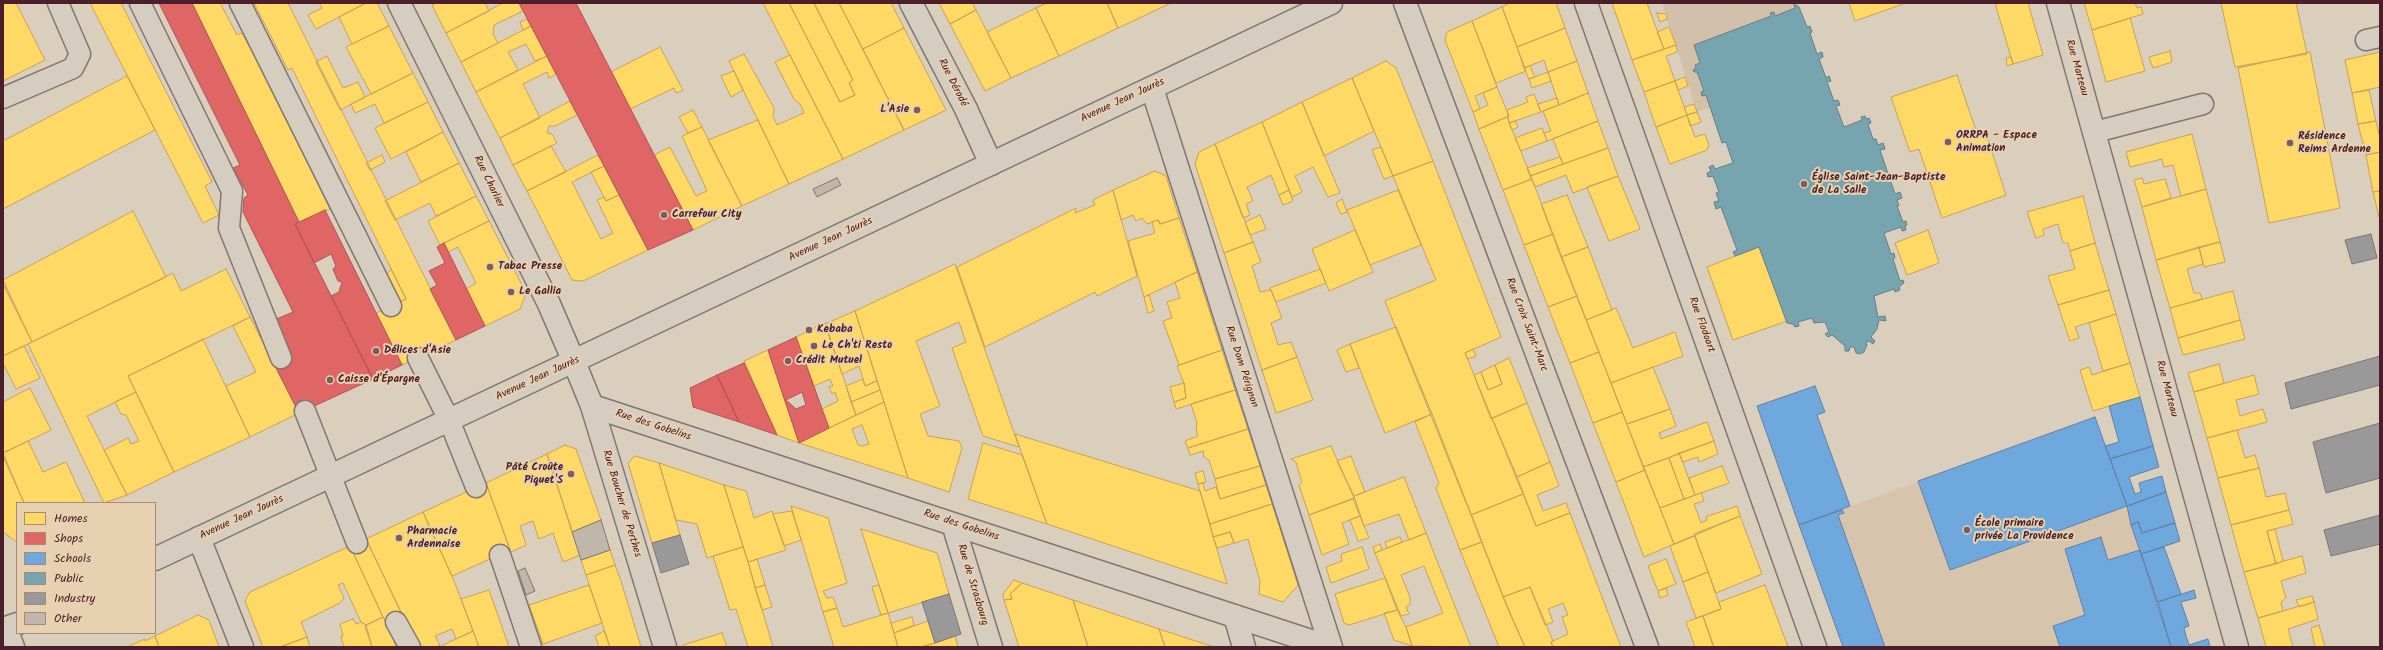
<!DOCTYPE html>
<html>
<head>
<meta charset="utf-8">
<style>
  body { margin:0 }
  #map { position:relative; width:2383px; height:650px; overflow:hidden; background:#dacebd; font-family:Kalam,sans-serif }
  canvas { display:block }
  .frame { position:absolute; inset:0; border:4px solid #4a1f2b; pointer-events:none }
  .legend { position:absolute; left:16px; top:502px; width:140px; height:132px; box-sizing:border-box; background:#e7d1b0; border:1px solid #a88a7b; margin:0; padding:5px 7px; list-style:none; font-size:12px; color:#4a1f2b }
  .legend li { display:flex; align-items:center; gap:8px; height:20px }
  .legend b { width:20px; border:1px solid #a88a7b }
</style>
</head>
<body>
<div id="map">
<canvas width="2383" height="650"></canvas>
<div class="frame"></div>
<ul class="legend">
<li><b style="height:11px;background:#ffd966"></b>Homes</li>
<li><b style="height:11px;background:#e06666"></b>Shops</li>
<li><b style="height:11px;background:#6fa8dc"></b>Schools</li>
<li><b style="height:11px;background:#76a5af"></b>Public</li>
<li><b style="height:11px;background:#999"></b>Industry</li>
<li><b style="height:11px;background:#c0b6aa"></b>Other</li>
</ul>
</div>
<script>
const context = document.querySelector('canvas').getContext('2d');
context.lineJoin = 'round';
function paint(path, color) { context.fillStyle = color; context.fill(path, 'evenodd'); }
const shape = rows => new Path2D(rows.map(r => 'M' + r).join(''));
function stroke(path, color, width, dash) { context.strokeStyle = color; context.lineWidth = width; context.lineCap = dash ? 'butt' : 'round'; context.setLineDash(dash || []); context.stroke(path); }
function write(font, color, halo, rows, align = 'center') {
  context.font = font + ' Kalam,sans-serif'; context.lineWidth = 4; context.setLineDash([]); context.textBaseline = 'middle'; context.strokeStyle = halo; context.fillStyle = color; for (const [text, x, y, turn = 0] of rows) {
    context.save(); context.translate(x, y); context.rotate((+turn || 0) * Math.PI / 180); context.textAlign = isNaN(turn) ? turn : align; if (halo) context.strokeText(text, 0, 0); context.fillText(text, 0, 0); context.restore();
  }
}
paint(shape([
  [2095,417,2127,506,2171,647,1843,647,1799,525]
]), '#d7c4ad');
paint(shape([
  [1662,3,1798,3,1799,7,1794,4,1795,8,1775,16,1774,12,1770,13,1771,16,1694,45,1700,63,1695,65,1696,68,1693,70,1697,72,1704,91,1702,96,1706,95,1710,107,1697,112]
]), '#d3c0aa');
const homes = shape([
  [3,3,16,3,45,60,3,81,3,3],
  [90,3,121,3,212,182,205,186,219,215,203,223,90,3],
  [192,3,220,3,237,35,242,33,266,77,330,209,299,222,192,3],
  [254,3,288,3,456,340,402,365,376,313,406,299,292,68,288,70,254,3],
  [319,3,366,3,316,29,308,15,322,8,319,3],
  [366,3,377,3,389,26,352,44,339,17,366,3],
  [436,3,485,3,489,11,446,33,432,5,436,3],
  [503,3,519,3,523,11,494,25,493,34,498,43,461,62,446,33,503,3],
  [763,3,789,3,840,102,855,95,849,83,853,80,814,3,839,3,904,130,843,159,763,3],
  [789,3,814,3,853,80,849,83,855,95,840,102,789,3],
  [839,3,891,3,904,28,863,49,839,3],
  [939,3,972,3,976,10,950,24,939,3],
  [1047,3,1107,3,1118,28,1059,56,1036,8,1047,3],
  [1107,3,1171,3,1118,28,1107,3],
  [1510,3,1556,3,1565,28,1517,47,1502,7,1510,3],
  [1612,3,1647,3,1664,49,1632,60,1612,3],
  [1849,3,1903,3,1903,4,1855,21,1849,3],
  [1995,3,2028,3,2043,55,2013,64,1995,3],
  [2084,3,2135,3,2137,8,2141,7,2143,14,2092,30,2084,3],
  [2221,3,2296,3,2307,54,2235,67,2221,3],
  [1502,7,1526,71,1496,83,1472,21,1502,7],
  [1036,8,1059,56,1011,78,987,32,1036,8],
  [976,10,1011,78,985,91,950,24,976,10],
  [1657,13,1666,14,1667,19,1660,22,1657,13],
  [2130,18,2145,71,2106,82,2092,30,2130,18],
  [527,19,531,26,523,30,520,22,527,19],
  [1472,21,1497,87,1475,96,1480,109,1473,112,1445,40,1447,32,1472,21],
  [389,26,413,73,371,94,346,47,389,26],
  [531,26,547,56,535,61,526,44,508,52,518,70,476,92,461,62,531,26],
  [1669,27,1676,45,1664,49,1657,32,1669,27],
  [904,28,946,110,904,130,863,49,904,28],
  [1565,28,1577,61,1548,72,1544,60,1524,68,1517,47,1565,28],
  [1676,45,1677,52,1666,56,1675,81,1644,92,1632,60,1676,45],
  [660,47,683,90,676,93,674,88,630,109,611,72,660,47],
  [2170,51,2172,62,2153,68,2149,57,2170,51],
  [2310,52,2340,208,2269,223,2238,68,2310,52],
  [2380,52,2380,87,2352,93,2345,60,2380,52],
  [744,54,774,108,773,116,777,125,804,113,800,104,794,99,775,62,790,55,843,159,789,184,729,61,744,54],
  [327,56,343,88,358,82,365,97,340,110,316,62,327,56],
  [547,56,556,74,549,78,547,72,523,84,540,118,500,138,476,92,547,56],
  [2011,57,2013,64,2007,66,2006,58,2011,57],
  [1386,61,1396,68,1433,161,1393,176,1352,78,1386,61],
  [1577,61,1588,93,1559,105,1548,72,1577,61],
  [1530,66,1535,77,1529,79,1524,68,1530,66],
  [734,71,743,90,731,97,721,76,734,71],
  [1548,72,1551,81,1532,88,1529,79,1548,72],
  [413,73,428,102,384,123,375,104,355,113,351,104,413,73],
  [1957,75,1978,136,1986,134,2006,195,1942,218,1919,149,1910,152,1891,97,1957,75],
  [127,76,155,130,3,209,3,141,127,76],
  [1685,77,1688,86,1678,90,1675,81,1685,77],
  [1352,78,1374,131,1324,156,1302,102,1352,78],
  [1675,81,1687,115,1656,127,1644,92,1675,81],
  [1497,87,1509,116,1479,129,1473,112,1488,105,1483,93,1497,87],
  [2369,90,2376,121,2358,124,2352,93,2369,90],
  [1588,93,1598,121,1547,141,1544,133,1551,131,1543,111,1588,93],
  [1534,94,1541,112,1509,123,1507,110,1528,102,1526,97,1534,94],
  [1557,98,1559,105,1541,112,1538,104,1557,98],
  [570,101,577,115,555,126,549,126,547,133,552,134,557,143,513,165,500,138,570,101],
  [428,102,443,132,391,159,375,128,428,102],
  [1302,102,1340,193,1328,197,1313,167,1295,176,1302,192,1292,197,1262,122,1302,102],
  [1694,104,1697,112,1687,115,1684,107,1694,104],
  [693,110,702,127,688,133,679,117,693,110],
  [1697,112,1701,122,1690,126,1687,115,1697,112],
  [1687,115,1695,137,1705,134,1709,145,1707,150,1670,164,1656,127,1687,115],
  [1507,117,1532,179,1503,190,1479,129,1507,117],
  [758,120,789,184,742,206,708,140,758,120],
  [1515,121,1518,127,1512,130,1509,123,1515,121],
  [1598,121,1608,148,1563,164,1553,139,1598,121],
  [2376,121,2380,138,2380,152,2366,155,2358,124,2376,121],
  [1262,122,1289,190,1279,195,1271,175,1247,187,1253,201,1246,204,1250,215,1243,218,1215,144,1262,122],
  [702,127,742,206,693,230,654,155,670,147,696,196,707,191,682,136,702,127],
  [1542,128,1547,141,1521,151,1515,138,1542,128],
  [443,132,459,163,421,182,406,152,443,132],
  [2192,134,2206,189,2181,196,2173,165,2164,167,2162,159,2130,167,2126,152,2192,134],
  [1215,144,1253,242,1224,253,1195,164,1199,152,1215,144],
  [551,146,566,172,527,191,513,165,551,146],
  [1381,147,1393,176,1384,179,1372,150,1381,147],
  [1608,148,1618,176,1573,193,1566,175,1535,187,1530,176,1608,148],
  [2380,152,2380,191,2373,192,2366,155,2380,152],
  [382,155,385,162,370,170,366,163,382,155],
  [598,155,604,166,572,182,601,239,613,233,597,200,604,197,606,201,619,195,648,250,583,281,572,280,527,191,598,155],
  [1560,157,1563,164,1530,176,1527,168,1560,157],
  [1433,161,1501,337,1465,353,1523,494,1471,515,1385,301,1436,280,1393,176,1433,161],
  [459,163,476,196,436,216,430,203,395,220,385,201,459,163],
  [604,166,619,195,606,201,591,172,604,166],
  [1155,171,1166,176,1179,218,1160,224,1158,220,1147,224,1142,218,1136,221,1133,215,1121,220,1113,190,1155,171],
  [1618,176,1640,229,1609,241,1587,187,1618,176],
  [2142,178,2144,184,2165,179,2171,198,2142,207,2134,180,2142,178],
  [1532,179,1553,234,1524,245,1503,190,1532,179],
  [2206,189,2220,242,2156,260,2142,207,2206,189],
  [1113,190,1137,276,1097,296,1095,292,985,347,957,267,1076,208,1075,213,1095,205,1093,200,1113,190],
  [1289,190,1293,201,1283,205,1279,195,1289,190],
  [1398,190,1421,245,1370,265,1347,210,1398,190],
  [2380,191,2380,217,2379,217,2373,192,2380,191],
  [1567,195,1588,247,1561,257,1541,204,1567,195],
  [476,196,489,221,440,245,428,221,476,196],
  [2083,196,2095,243,2070,251,2068,243,2063,243,2058,224,2043,229,2044,235,2036,238,2027,212,2083,196],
  [1342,199,1347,212,1341,214,1336,203,1342,199],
  [133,211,166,277,32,342,3,280,133,211],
  [1260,215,1266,229,1250,235,1245,222,1260,215],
  [1179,218,1197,272,1144,297,1128,241,1155,233,1152,222,1158,220,1160,224,1179,218],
  [489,221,526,293,520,309,485,326,466,289,476,283,458,247,448,252,444,243,489,221],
  [1355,230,1373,272,1329,291,1312,249,1355,230],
  [1928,230,1939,263,1907,275,1895,243,1928,230],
  [1553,234,1577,296,1548,307,1524,245,1553,234],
  [1253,242,1261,262,1252,266,1260,292,1271,290,1282,318,1271,323,1278,345,1291,342,1297,357,1262,370,1224,253,1253,242],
  [2220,242,2225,262,2204,267,2199,247,2220,242],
  [2095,243,2109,290,2058,305,2048,276,2075,269,2070,251,2095,243],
  [1588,247,1612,310,1586,320,1561,257,1588,247],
  [1759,247,1787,321,1733,340,1707,267,1759,247],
  [2199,247,2203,264,2187,269,2194,293,2200,293,2202,299,2170,308,2156,260,2199,247],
  [955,264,1019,447,983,436,952,348,966,342,959,322,916,341,940,406,920,414,928,436,959,441,962,448,949,492,908,478,855,311,955,264],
  [226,269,250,317,128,376,136,392,87,416,127,495,104,503,28,344,173,273,181,291,226,269],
  [391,269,406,299,391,306,380,283,391,269],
  [1320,269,1326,283,1276,302,1270,288,1320,269],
  [1197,272,1222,350,1179,365,1163,321,1172,318,1167,302,1180,298,1175,282,1197,272],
  [3,284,32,342,3,356,3,284],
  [2109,290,2116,314,2075,327,2079,338,2070,341,2058,305,2109,290],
  [2233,291,2240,320,2178,338,2170,308,2233,291],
  [1149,295,1154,311,1148,313,1144,297,1149,295],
  [1577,296,1599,352,1570,363,1548,307,1577,296],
  [1616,308,1633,348,1675,332,1683,356,1611,383,1586,320,1616,308],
  [855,311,877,381,865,386,859,366,842,374,825,324,855,311],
  [2116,314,2130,363,2103,371,2089,323,2116,314],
  [250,317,299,413,250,437,226,386,256,372,233,326,250,317],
  [2240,320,2245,339,2183,355,2178,338,2240,320],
  [825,323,856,415,829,428,822,409,838,401,835,392,832,394,829,387,833,386,830,379,814,386,796,337,825,323],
  [1396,327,1432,414,1385,433,1350,344,1396,327],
  [203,339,250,437,174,472,128,376,203,339],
  [1350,344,1359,368,1346,372,1337,350,1350,344],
  [24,346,40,378,16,389,3,363,3,356,24,346],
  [1473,349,1476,356,1468,359,1465,353,1473,349],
  [768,350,799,443,777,435,744,361,768,350],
  [1222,350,1235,390,1176,409,1174,402,1186,398,1184,383,1177,366,1222,350],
  [1599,352,1622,412,1593,423,1570,363,1599,352],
  [1297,357,1313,400,1276,413,1262,370,1297,357],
  [1509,358,1527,403,1491,419,1474,375,1481,372,1488,390,1502,384,1495,365,1509,358],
  [2130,363,2140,397,2093,411,2080,370,2089,367,2092,375,2130,363],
  [2219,364,2224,383,2194,392,2188,373,2219,364],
  [1495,365,1502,384,1488,390,1481,372,1495,365],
  [1653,367,1670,409,1627,424,1611,383,1653,367],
  [2254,375,2259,394,2236,400,2240,416,2263,409,2267,422,2207,438,2194,392,2254,375],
  [863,379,865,386,877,381,880,390,851,402,846,386,863,379],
  [1184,383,1186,398,1174,402,1170,387,1184,383],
  [30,388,51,430,3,453,3,402,30,388],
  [880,390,884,402,856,415,851,402,880,390],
  [1235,390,1248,429,1188,448,1185,441,1198,436,1196,428,1197,423,1191,404,1235,390],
  [136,392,174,472,127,495,104,450,128,438,131,444,139,441,126,415,121,414,115,402,136,392],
  [884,402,908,478,799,443,829,428,884,402],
  [862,425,869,444,862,446,858,445,852,429,862,425],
  [1527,403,1550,462,1517,477,1492,418,1527,403],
  [1670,409,1676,426,1659,433,1661,439,1707,422,1714,441,1643,467,1627,424,1670,409],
  [1622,412,1645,470,1616,482,1593,423,1622,412],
  [1432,414,1482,542,1460,550,1436,488,1439,483,1415,422,1432,414],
  [1248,429,1260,466,1215,479,1209,460,1204,457,1203,451,1190,455,1188,448,1248,429],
  [2237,430,2245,458,2255,455,2259,468,2218,478,2207,438,2237,430],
  [1015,434,1200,491,1227,584,1047,524,1015,434],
  [28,441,43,472,66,462,85,503,24,503,3,453,28,441],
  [1714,441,1718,454,1699,462,1698,457,1683,462,1679,453,1714,441],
  [983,443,1022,455,1047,524,968,499,983,443],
  [565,445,576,449,601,520,572,532,547,454,565,445],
  [1331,446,1354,498,1309,515,1299,485,1302,482,1296,462,1291,459,1331,446],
  [1679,453,1695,495,1684,499,1669,458,1679,453],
  [547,454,580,555,563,562,553,533,539,539,533,521,520,526,526,545,511,552,486,483,547,454],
  [3,456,24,503,17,503,17,542,3,532,3,456],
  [635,456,659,463,680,535,652,543,628,463,635,456],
  [1351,456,1365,492,1354,496,1337,461,1351,456],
  [1669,458,1684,499,1660,508,1643,467,1669,458],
  [1550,462,1559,486,1537,495,1543,511,1566,503,1570,513,1536,526,1517,477,1550,462],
  [659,463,724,485,743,547,707,558,697,524,676,520,659,463],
  [1260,466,1266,485,1220,499,1215,479,1260,466],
  [1722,466,1729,483,1695,495,1689,478,1722,466],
  [2259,468,2266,497,2285,493,2289,510,2231,525,2218,478,2259,468],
  [1645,470,1674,544,1644,557,1616,482,1645,470],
  [1203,471,1206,482,1198,484,1195,473,1203,471],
  [1404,477,1426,533,1409,540,1399,514,1364,526,1354,496,1404,477],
  [486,483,510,550,452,576,423,512,486,483],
  [1203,483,1205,491,1216,487,1220,499,1266,485,1272,504,1210,524,1198,484,1203,483],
  [724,485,746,491,754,518,772,511,786,550,748,562,724,485],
  [1701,493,1704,501,1694,504,1701,523,1707,520,1706,517,1737,506,1740,516,1674,544,1660,508,1701,493],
  [1523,494,1536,526,1570,513,1621,647,1553,647,1551,642,1568,634,1562,617,1568,615,1563,603,1548,609,1553,622,1545,625,1530,587,1503,597,1471,515,1523,494],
  [1353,499,1360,516,1342,523,1349,544,1322,555,1309,515,1353,499],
  [1272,504,1298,585,1283,602,1259,594,1260,581,1248,539,1234,543,1230,532,1213,537,1210,524,1272,504],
  [791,506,828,518,847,583,823,591,827,598,833,597,837,608,823,612,791,506],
  [2289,510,2293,524,2267,531,2276,564,2244,572,2231,525,2289,510],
  [792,511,801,540,784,546,773,514,792,511],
  [423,512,454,581,473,631,456,639,452,629,435,636,440,645,436,647,418,647,366,539,423,512],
  [1360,516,1369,538,1358,541,1350,520,1360,516],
  [1740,516,1762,574,1716,593,1694,534,1740,516],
  [861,529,937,553,949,594,888,613,861,529],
  [2275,529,2283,561,2276,564,2267,531,2275,529],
  [1230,532,1234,543,1217,548,1213,537,1230,532],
  [1426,533,1471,647,1412,646,1406,627,1443,613,1424,566,1401,575,1410,597,1410,604,1406,607,1409,614,1401,616,1375,553,1426,533],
  [1695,536,1708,572,1683,582,1670,546,1695,536],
  [1400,537,1402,542,1387,548,1385,542,1400,537],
  [366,539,404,619,388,625,383,617,350,546,366,539],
  [1482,542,1511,616,1525,647,1499,647,1460,550,1482,542],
  [1380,544,1382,550,1375,553,1373,547,1380,544],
  [350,546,383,617,366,625,361,622,343,583,338,585,344,598,340,603,301,622,307,637,280,647,263,647,245,601,250,592,350,546],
  [743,547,748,562,773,647,748,647,736,609,730,610,713,556,743,547],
  [1362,547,1369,569,1331,583,1326,567,1342,561,1341,554,1362,547],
  [610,550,615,565,586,575,581,560,610,550],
  [2302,556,2306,573,2281,581,2286,598,2281,602,2283,611,2258,618,2244,572,2302,556],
  [757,559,765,585,755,588,748,562,757,559],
  [1666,559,1676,584,1658,591,1648,566,1666,559],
  [615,565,621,581,641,647,610,647,586,575,615,565],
  [1708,572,1721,609,1696,618,1683,582,1708,572],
  [1385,578,1397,610,1349,625,1344,623,1335,594,1385,578],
  [1014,580,1022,583,1010,594,1012,599,1004,600,1003,594,1014,580],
  [1022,583,1073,600,1088,647,1019,647,1004,600,1012,599,1010,594,1022,583],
  [589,585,602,623,543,644,529,605,589,585],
  [765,585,772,607,762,610,755,588,765,585],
  [879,585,888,613,881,615,872,587,879,585],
  [1765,585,1788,647,1714,647,1703,616,1721,609,1719,602,1765,585],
  [1530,587,1553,641,1551,642,1553,647,1525,647,1503,597,1530,587],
  [1666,588,1668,595,1660,598,1658,591,1666,588],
  [489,590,509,647,479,647,461,599,489,590],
  [2312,596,2314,602,2299,607,2296,600,2312,596],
  [1073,600,1159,629,1165,647,1088,647,1073,600],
  [2314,602,2318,619,2288,629,2293,647,2266,647,2258,618,2314,602],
  [837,608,843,627,888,613,898,647,834,647,823,612,837,608],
  [1397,610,1406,627,1412,646,1394,640,1384,613,1397,610],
  [198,615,209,620,219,647,159,647,155,636,198,615],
  [1703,616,1712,643,1714,647,1695,647,1686,622,1703,616],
  [383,617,388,625,396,647,372,647,365,626,383,617],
  [912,617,914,625,894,633,891,623,912,617],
  [353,619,356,624,361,622,366,625,372,647,344,647,341,637,343,636,340,624,353,619],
  [928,621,935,643,921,647,898,647,894,633,928,621],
  [2319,625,2325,647,2315,647,2311,628,2319,625],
  [1159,629,1211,646,1212,647,1165,647,1159,629],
  [473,631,479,647,441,647,441,646,473,631],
  [604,631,610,647,599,647,595,636,604,631],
  [722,633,727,647,684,647,683,645,722,633],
  [155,636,159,647,127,647,145,639,145,641,155,636],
  [955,636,958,647,921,647,935,643,955,636],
  [307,637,310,647,280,647,307,637]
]);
paint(homes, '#ffd966');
stroke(homes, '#c9a154', 1);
const shops = shape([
  [159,3,192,3,299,222,295,224,373,379,299,413,273,362,272,321,293,312,243,212,244,198,248,195,233,168,240,165,159,3],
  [519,3,576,3,693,230,648,250,519,3],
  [325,210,402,365,373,379,331,296,339,292,342,282,338,281,333,269,336,266,331,254,314,263,295,224,325,210],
  [444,243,485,326,456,340,430,289,437,285,429,271,445,263,437,247,444,243],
  [796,337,829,428,799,443,768,350,796,337],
  [802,392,806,405,796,409,786,400,802,392],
  [744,363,777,435,739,422,717,375,744,363],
  [717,375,739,422,693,407,690,388,717,375]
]);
paint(shops, '#e06666');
stroke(shops, '#b35154', 1);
const schools = shape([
  [1815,386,1825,412,1817,415,1850,506,1799,525,1757,406,1815,386],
  [2140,397,2153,446,2110,459,2105,446,2119,442,2109,406,2140,397],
  [2095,417,2127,506,1950,570,1918,481,2095,417],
  [2153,446,2159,467,2129,477,2135,494,2141,492,2139,483,2162,476,2166,492,2127,506,2110,459,2153,446],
  [2166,492,2175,523,2142,533,2138,522,2131,525,2127,506,2166,492],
  [1842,510,1844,513,1838,515,1885,647,1843,647,1799,525,1842,510],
  [2138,522,2142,533,2175,523,2180,541,2141,554,2131,525,2138,522],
  [2101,537,2108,560,2140,550,2171,647,2060,647,2053,626,2085,615,2065,549,2101,537],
  [2164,547,2181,594,2158,602,2141,554,2164,547],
  [2194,590,2196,598,2181,602,2189,626,2184,628,2186,636,2189,645,2208,639,2210,647,2171,647,2158,602,2194,590]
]);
paint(schools, '#6fa8dc');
stroke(schools, '#647fa7', 1);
const public = shape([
  [1794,4,1799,7,1807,27,1810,26,1812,32,1810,33,1817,54,1822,52,1823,57,1819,59,1826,78,1829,76,1831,81,1827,82,1834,101,1838,100,1840,105,1836,106,1844,127,1862,120,1861,117,1865,116,1866,119,1869,118,1871,123,1868,124,1873,139,1876,139,1878,145,1883,143,1885,149,1880,150,1895,194,1900,192,1902,198,1897,200,1899,206,1897,206,1903,222,1906,221,1907,225,1905,226,1906,230,1902,231,1901,227,1884,233,1891,254,1894,253,1895,258,1893,259,1900,281,1903,280,1904,283,1899,287,1900,290,1895,292,1894,289,1874,296,1878,317,1885,316,1886,321,1879,320,1877,329,1871,337,1875,341,1873,344,1869,341,1866,342,1867,345,1864,352,1860,354,1856,353,1854,347,1850,347,1849,351,1845,351,1845,346,1832,335,1828,337,1825,334,1829,332,1825,322,1814,323,1812,318,1798,322,1799,326,1795,327,1793,324,1787,323,1759,247,1735,256,1733,252,1737,250,1721,207,1716,209,1714,202,1719,201,1716,193,1719,192,1713,176,1708,177,1707,173,1711,171,1709,167,1713,165,1715,169,1733,163,1726,142,1722,143,1706,95,1702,96,1701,92,1704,91,1697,72,1694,72,1693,70,1696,68,1695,65,1700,63,1694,45,1771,16,1770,13,1774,12,1775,16,1795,8,1794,4]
]);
paint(public, '#76a5af');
stroke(public, '#697d87', 1);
const industry = shape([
  [2371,234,2377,258,2352,264,2345,240,2371,234],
  [2380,356,2380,385,2291,409,2285,383,2380,356],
  [2380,423,2380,478,2326,493,2313,442,2380,423],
  [2380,515,2380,544,2331,556,2324,530,2380,515],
  [680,535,689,564,661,573,652,543,680,535],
  [949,594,961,634,935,643,922,602,949,594]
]);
paint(industry, '#999');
stroke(industry, '#817478', 1);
const building = shape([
  [837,178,841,185,817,197,813,189,837,178],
  [601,520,610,550,581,560,572,532,601,520],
  [525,568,535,591,526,595,518,571,525,568]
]);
paint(building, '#c0b6aa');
stroke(building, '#837570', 1);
const service = shape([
  [140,3,232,191,229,228,281,358],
  [240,3,391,306],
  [2366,40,2380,37],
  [3,98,73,68,80,54,58,3],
  [2095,132,2203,104],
  [418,358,449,420,476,487],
  [305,411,357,543],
  [500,555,531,647],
  [396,622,410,647]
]);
const minor = shape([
  [399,3,549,304,574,362,592,406,665,647],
  [911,3,966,109,991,164],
  [1405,3,1647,647],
  [1586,3,1815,647],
  [2058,3,2237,647],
  [1152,88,1331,647],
  [592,406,1329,647],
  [953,524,991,647],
  [199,538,242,647],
  [1235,616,1244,647],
  [6,629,13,647]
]);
const secondary = shape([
  [155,559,1331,3],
  [3,629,17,624]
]);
stroke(service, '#837570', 23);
stroke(minor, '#837570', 25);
stroke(secondary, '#837570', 25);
stroke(service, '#d6cdc1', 20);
stroke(minor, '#d6cdc1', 22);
stroke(secondary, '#d6cdc1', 22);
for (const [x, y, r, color] of [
  [917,110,4,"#7c5c5e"],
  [1948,142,4,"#7c5c5e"],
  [2290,143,4,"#7c5c5e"],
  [1804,184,4,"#7c5c5e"],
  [664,215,4,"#7c5c5e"],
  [490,267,4,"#7c5c5e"],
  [511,292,4,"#7c5c5e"],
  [809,330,4,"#7c5c5e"],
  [814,346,4,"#7c5c5e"],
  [376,351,4,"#7c5c5e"],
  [788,361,4,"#7c5c5e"],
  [330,380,4,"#7c5c5e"],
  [571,474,4,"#7c5c5e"],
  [1967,530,4,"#7c5c5e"],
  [399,538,4,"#7c5c5e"]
]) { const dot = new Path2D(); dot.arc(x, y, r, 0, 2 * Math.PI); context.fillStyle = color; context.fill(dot); stroke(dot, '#e7d1b0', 1.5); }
write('11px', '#4a1f2b', '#e7d1b0', [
  ["Rue Marteau",2076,68,74],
  ["Rue Dérodé",952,83,63],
  ["Avenue Jean Jaurès",1123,101,-25],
  ["Rue Charlier",488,182,64],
  ["Avenue Jean Jaurès",831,240,-25],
  ["Rue Croix Saint-Marc",1526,325,69],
  ["Rue Flodoart",1701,325,70],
  ["Rue Dom Pérignon",1241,367,72],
  ["Avenue Jean Jaurès",538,379,-25],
  ["Rue Marteau",2166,389,75],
  ["Rue des Gobelins",653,426,18],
  ["Rue Boucher de Perthes",621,504,73],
  ["Avenue Jean Jaurès",242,518,-25],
  ["Rue des Gobelins",961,526,18],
  ["Rue de Strasbourg",972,585,73]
]);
write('bold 11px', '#4a1f2b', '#e7d1b0', [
  ["L'Asie",909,110,"right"],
  ["ORRPA - Espace",1956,136],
  ["Animation",1956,149],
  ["Résidence",2298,137],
  ["Reims Ardenne",2298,150],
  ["Église Saint-Jean-Baptiste",1812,178],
  ["de La Salle",1812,191],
  ["Carrefour City",672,215],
  ["Tabac Presse",498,267],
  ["Le Gallia",519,292],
  ["Kebaba",817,330],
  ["Le Ch'ti Resto",822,346],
  ["Délices d'Asie",384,351],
  ["Crédit Mutuel",796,361],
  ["Caisse d'Épargne",338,380],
  ["Pâté Croûte",563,468,"right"],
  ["Piquet'S",563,481,"right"],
  ["École primaire",1975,524],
  ["privée La Providence",1975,537],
  ["Pharmacie",407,532],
  ["Ardennaise",407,545]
], 'left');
</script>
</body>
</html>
